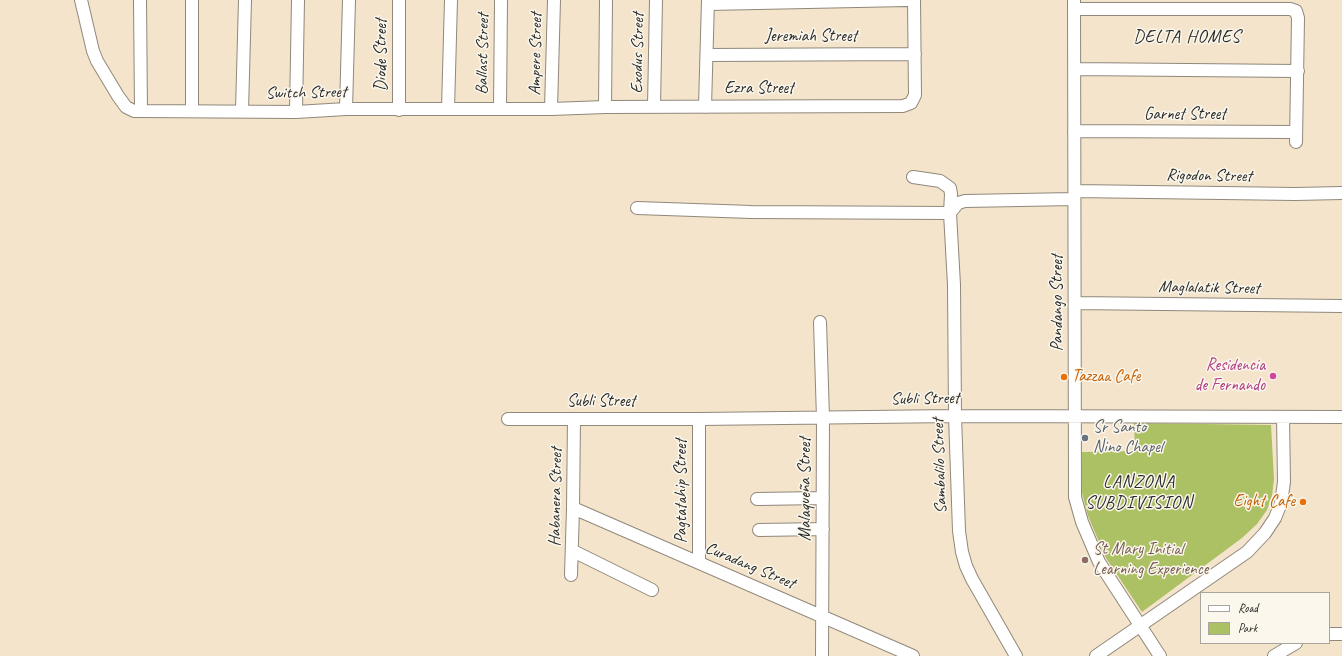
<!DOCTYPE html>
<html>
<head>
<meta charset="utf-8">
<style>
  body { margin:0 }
  #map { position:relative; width:1342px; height:656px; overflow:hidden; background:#f4e4cb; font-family:Caveat,sans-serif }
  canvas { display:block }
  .legend { position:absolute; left:1200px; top:592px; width:130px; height:52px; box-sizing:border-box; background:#fbf7ec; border:1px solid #a8a59f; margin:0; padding:5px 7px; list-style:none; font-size:12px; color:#2b2b2b }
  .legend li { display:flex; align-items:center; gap:8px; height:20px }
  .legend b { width:20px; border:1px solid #a8a59f }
</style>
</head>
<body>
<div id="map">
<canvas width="1342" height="656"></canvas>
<ul class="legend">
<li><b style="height:5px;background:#fff"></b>Road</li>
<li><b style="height:11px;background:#acc064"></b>Park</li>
</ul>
</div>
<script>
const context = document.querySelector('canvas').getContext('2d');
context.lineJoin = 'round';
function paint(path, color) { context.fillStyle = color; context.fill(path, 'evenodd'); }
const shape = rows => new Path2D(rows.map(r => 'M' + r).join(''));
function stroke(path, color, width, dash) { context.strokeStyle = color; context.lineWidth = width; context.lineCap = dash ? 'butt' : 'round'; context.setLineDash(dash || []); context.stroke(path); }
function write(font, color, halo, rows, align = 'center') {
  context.font = font + ' Caveat,sans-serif'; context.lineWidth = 3; context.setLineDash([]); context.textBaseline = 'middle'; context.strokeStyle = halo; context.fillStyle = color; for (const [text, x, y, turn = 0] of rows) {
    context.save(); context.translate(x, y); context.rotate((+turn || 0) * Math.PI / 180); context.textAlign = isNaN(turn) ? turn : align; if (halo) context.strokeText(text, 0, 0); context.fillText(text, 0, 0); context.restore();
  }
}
paint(shape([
  [1134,423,1271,425,1274,479,1272,496,1267,510,1257,524,1242,538,1142,612,1106,558,1088,516,1082,493,1082,452,1135,451]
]), '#acc064');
const minor = shape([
  [81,0,93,51,97,61,118,96,126,107,134,111,141,111,296,112,346,109,551,109,605,107,903,106,911,103,915,95,914,0],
  [140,0,141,111],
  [399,0,399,110],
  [1074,0,1075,497,1082,522,1099,562,1160,656],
  [708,4,907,0],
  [1074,9,1290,9,1296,11,1298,18,1296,142],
  [707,55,915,54],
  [1075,69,1298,71],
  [605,107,606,0],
  [654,107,656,0],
  [705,107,708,0],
  [346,109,349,0],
  [448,109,451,0],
  [500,109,501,0],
  [551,109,554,0],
  [192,111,192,0],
  [242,111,245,0],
  [296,112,298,0],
  [1074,131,1296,132],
  [913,177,940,181,950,188,951,194,950,213,954,285,955,416,959,531,962,552,966,566,972,579,1016,656],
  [1075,191,1295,194,1342,193],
  [637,208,751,212,950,213],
  [950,213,958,203,965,201,1074,199],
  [1075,303,1342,306],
  [820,322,823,418,822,656],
  [508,419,699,419,955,416,1342,417],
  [699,419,699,562],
  [757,499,823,498],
  [573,508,913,656],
  [759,530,823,529],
  [573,551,652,590],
  [571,575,573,508,574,419],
  [1329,634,1342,634],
  [1096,656,1247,552,1265,533,1275,518,1281,503,1284,482,1283,417],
  [1274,656,1296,643]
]);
stroke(minor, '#90887b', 14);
stroke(minor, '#fff', 12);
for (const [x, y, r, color] of [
  [1273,376,4,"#d1479c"],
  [1064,377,4,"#e8710a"],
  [1085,438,4,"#6b7280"],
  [1303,502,4,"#e8710a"],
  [1085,560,4,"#8d6e63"]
]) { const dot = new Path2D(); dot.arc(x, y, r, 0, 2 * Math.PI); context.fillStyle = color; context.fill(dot); stroke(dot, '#fbf7ec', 1.5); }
write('17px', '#2b2b2b', '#fbf7ec', [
  ["Jeremiah Street",811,37],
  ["Exodus Street",638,53,-89],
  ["Ballast Street",483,54,-89],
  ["Ampere Street",536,54,-89],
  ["Diode Street",382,55,-90],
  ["Ezra Street",759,89],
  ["Switch Street",306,93,-1],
  ["Garnet Street",1185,115],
  ["Rigodon Street",1209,176,1],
  ["Maglalatik Street",1209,288,1],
  ["Pandango Street",1058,303,-90],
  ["Subli Street",925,399,-1],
  ["Subli Street",601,402],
  ["Sambalilo Street",940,466,-92],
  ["Malaqueña Street",806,489,-90],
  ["Pagtatahip Street",682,491,-90],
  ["Habanera Street",556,497,-89],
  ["Curadang Street",750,566,23]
]);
write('17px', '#b23c85', '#fbf7ec', [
  ["Residencia",1265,366],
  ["de Fernando",1265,386]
], 'right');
write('17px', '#c56008', '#fbf7ec', [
  ["Tazzaa Cafe",1072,377],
  ["Eight Cafe",1295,502,"right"]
], 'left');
write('17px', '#5b616d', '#fbf7ec', [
  ["Sr Santo",1093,428],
  ["Nino Chapel",1093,448]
], 'left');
write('17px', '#785e54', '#fbf7ec', [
  ["St Mary Initial",1093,550],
  ["Learning Experience",1093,570]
], 'left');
context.letterSpacing = '1px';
write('18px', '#2b2b2b', '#fbf7ec', [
  ["DELTA HOMES",1187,37],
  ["LANZONA",1139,482],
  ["SUBDIVISION",1139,503]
]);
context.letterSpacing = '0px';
</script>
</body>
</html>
